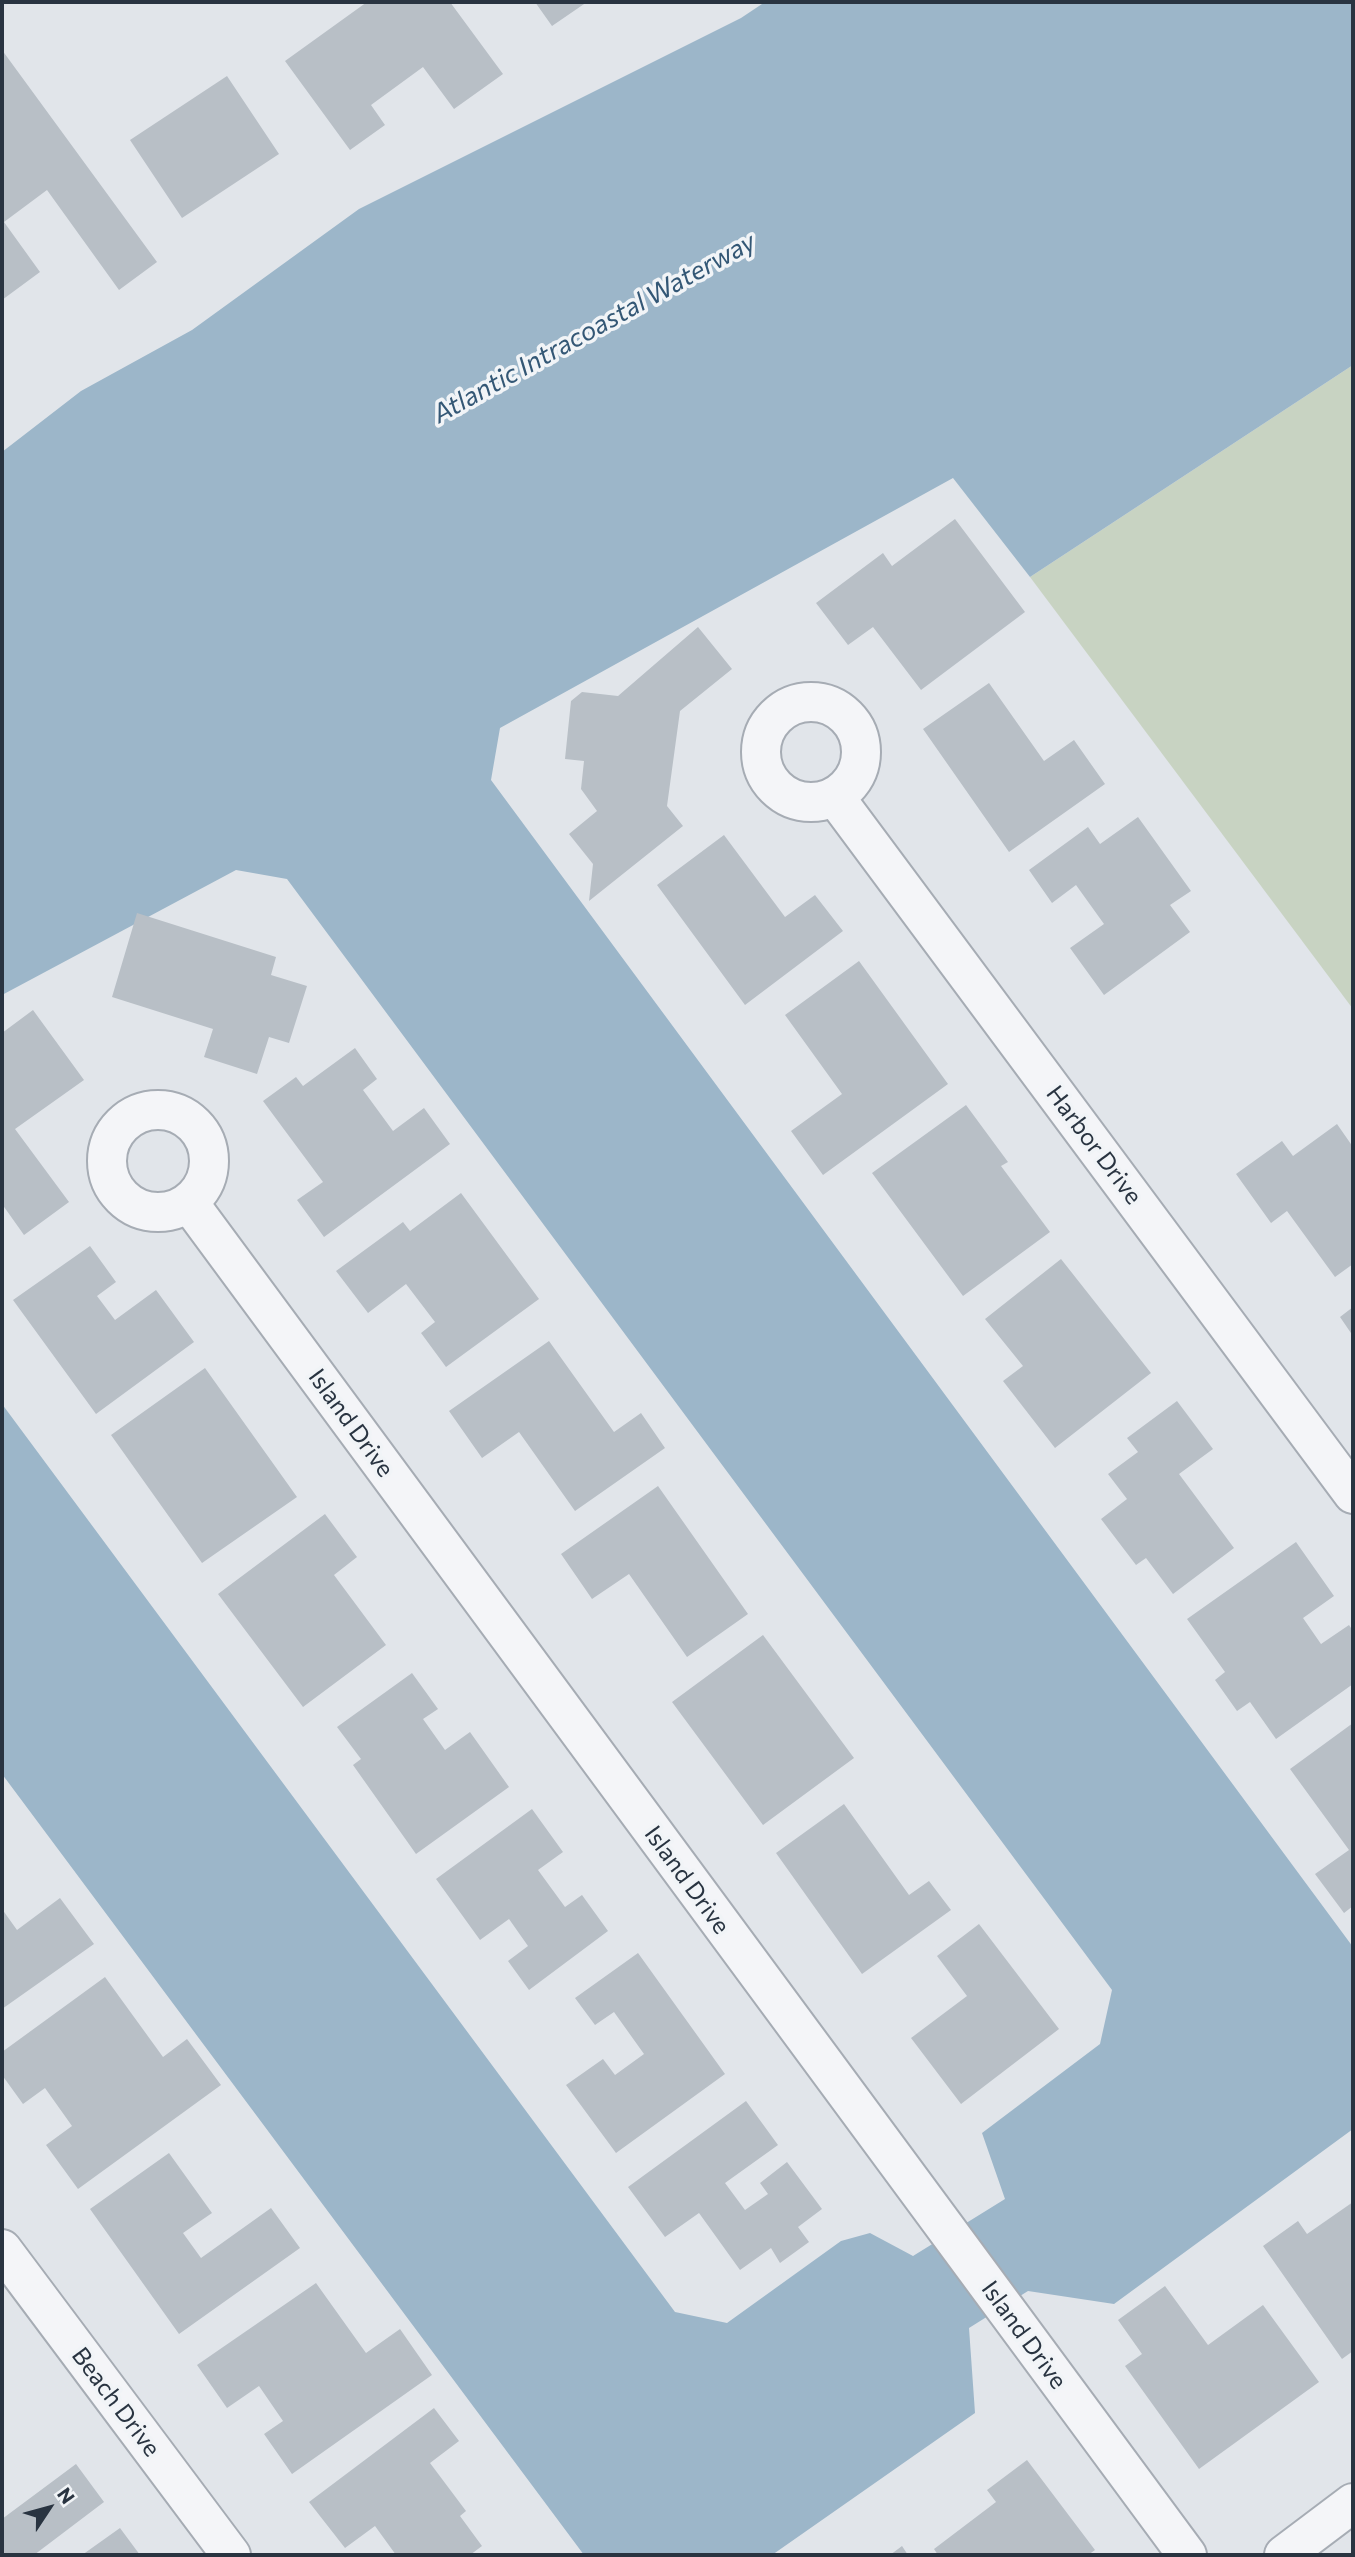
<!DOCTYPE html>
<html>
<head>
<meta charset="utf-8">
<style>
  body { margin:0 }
  #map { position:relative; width:1355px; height:2557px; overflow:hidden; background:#e1e5ea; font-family:Commissioner,sans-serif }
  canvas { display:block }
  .frame { position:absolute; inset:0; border:4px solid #293441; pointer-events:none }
  .north { position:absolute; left:14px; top:2473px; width:70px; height:70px; -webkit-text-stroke:5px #f1f4f7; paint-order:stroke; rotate:54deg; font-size:19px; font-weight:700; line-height:28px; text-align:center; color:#293441 }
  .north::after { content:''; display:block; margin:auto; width:24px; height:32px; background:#293441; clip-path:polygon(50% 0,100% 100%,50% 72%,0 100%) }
</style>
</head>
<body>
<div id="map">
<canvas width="1355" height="2557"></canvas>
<div class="frame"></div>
<div class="north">N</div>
</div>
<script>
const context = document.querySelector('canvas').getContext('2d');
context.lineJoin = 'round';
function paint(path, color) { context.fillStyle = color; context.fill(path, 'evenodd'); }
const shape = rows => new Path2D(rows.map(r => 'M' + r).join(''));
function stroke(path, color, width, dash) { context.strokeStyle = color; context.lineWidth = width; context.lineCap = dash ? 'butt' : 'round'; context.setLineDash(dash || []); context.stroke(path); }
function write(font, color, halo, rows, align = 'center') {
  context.font = font + ' Commissioner,sans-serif'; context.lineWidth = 7; context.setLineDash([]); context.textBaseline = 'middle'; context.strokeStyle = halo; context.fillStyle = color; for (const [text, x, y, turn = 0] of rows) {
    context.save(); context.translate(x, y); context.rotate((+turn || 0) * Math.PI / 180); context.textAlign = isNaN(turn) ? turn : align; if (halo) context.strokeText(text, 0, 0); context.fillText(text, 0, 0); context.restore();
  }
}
paint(shape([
  [1353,365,1353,1009,1030,577]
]), '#c8d3c2');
paint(shape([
  [765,2,1353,2,1353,365,1030,577,953,478,500,728,491,780,1353,1947,1353,2129,1114,2304,1028,2291,969,2328,975,2413,772,2555,584,2555,2,1774,2,1404,675,2312,727,2323,841,2241,870,2233,913,2256,1005,2199,982,2133,1100,2044,1112,1990,287,879,236,870,2,995,2,452,81,391,192,330,359,209,741,18]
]), '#9cb6c9');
paint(shape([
  [367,2,450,2,503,74,454,109,423,67,371,105,385,125,350,150,285,61],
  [535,2,587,2,552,26],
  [2,50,157,262,119,290,47,190,4,222,40,272,2,300],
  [227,76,279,154,182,218,130,140],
  [955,519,1025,612,921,690,873,627,848,645,816,603,883,553,892,566],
  [698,627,732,669,680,711,667,806,683,826,589,901,593,864,569,834,597,811,581,789,584,761,565,759,571,701,582,692,618,696],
  [989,683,1044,761,1074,740,1105,784,1009,852,923,729],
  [1138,817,1191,891,1170,905,1190,932,1104,995,1070,948,1104,924,1076,885,1052,903,1029,870,1088,827,1100,844],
  [724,835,785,917,815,895,843,931,745,1005,657,885],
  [137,913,276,957,271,975,307,986,289,1043,269,1037,257,1074,204,1057,213,1029,112,997],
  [859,961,948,1084,823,1175,791,1131,842,1094,785,1015],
  [33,1010,84,1080,15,1129,69,1202,24,1235,2,1204,2,1033],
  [355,1048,377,1079,363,1090,393,1131,424,1108,450,1144,324,1237,297,1200,323,1182,263,1101,296,1077,303,1086],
  [966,1105,1008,1162,1001,1166,1050,1232,963,1296,872,1173],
  [1337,1124,1353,1147,1353,1264,1335,1277,1287,1211,1271,1223,1236,1174,1282,1141,1293,1156],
  [461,1193,539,1299,446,1367,421,1333,435,1322,406,1284,368,1313,336,1271,403,1222,410,1231],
  [90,1246,116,1282,97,1296,115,1320,156,1290,194,1342,96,1414,13,1300],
  [1061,1259,1151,1373,1055,1448,1003,1381,1023,1366,985,1319],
  [1353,1307,1353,1336,1340,1317],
  [549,1341,614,1432,641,1413,665,1448,575,1511,519,1432,482,1458,449,1411],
  [205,1368,297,1497,202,1563,111,1435],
  [1177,1401,1213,1449,1179,1474,1234,1548,1173,1594,1146,1558,1136,1565,1101,1519,1127,1499,1108,1474,1138,1452,1127,1438],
  [658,1486,748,1614,687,1657,629,1574,592,1599,561,1554],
  [325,1514,357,1557,334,1575,386,1645,303,1707,218,1594],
  [1296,1542,1334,1596,1303,1618,1321,1644,1349,1625,1353,1631,1353,1684,1276,1739,1250,1702,1237,1711,1215,1680,1225,1672,1187,1619],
  [763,1635,854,1758,763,1825,672,1702],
  [412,1673,438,1709,423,1719,445,1750,470,1732,509,1787,416,1854,353,1765,361,1759,337,1727],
  [1353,1723,1353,1906,1344,1913,1315,1874,1349,1850,1290,1769],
  [844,1804,909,1895,929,1881,951,1910,862,1974,776,1853],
  [532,1809,563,1852,538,1870,565,1907,582,1895,608,1931,529,1990,508,1961,528,1946,509,1919,480,1940,436,1879],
  [60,1898,94,1944,2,2009,2,1909,17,1930],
  [979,1924,1059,2029,961,2104,911,2038,967,1996,937,1956],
  [638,1953,725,2074,616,2153,566,2085,603,2059,615,2075,644,2054,614,2012,595,2025,575,1998],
  [105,1977,163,2057,187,2039,221,2085,78,2189,46,2145,72,2126,45,2088,23,2104,2,2075,2,2052],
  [746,2101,778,2145,725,2183,745,2210,768,2194,760,2183,787,2162,822,2209,798,2227,809,2242,780,2263,771,2248,740,2270,699,2213,665,2237,628,2187],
  [169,2153,212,2213,183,2233,201,2258,271,2208,300,2248,179,2334,90,2209],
  [1353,2202,1353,2351,1342,2359,1263,2246,1298,2221,1307,2234],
  [316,2283,366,2353,400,2329,432,2375,292,2474,264,2434,283,2421,259,2386,227,2408,197,2365],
  [1165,2286,1208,2345,1263,2305,1319,2382,1199,2469,1125,2366,1142,2354,1118,2320],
  [434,2408,459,2441,430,2463,466,2511,460,2516,482,2546,470,2555,396,2555,375,2526,345,2548,309,2502],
  [1027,2460,1095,2550,1088,2555,938,2555,934,2549,996,2502,987,2490],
  [76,2464,104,2502,34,2555,2,2555,2,2519],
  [120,2528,140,2555,82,2555],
  [902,2546,908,2555,890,2555]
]), '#b8bfc6');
const minor = shape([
  '761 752a50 50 0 1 1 100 0a50 50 0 1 1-100 0Z',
  [835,797,1353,1494],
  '107 1161a51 51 0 1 1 102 0a51 51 0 1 1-102 0Z',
  [189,1203,1187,2555],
  [2,2249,231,2555],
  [1284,2555,1353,2503]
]);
stroke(minor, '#a6acb4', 42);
stroke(minor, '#f4f5f8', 38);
write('24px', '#293441', '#f1f4f7', [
  ["Harbor Drive",1094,1145,53],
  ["Island Drive",351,1423,54],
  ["Island Drive",687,1880,54],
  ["Island Drive",1024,2335,54],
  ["Beach Drive",116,2402,53]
]);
write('italic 26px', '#335775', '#f1f4f7', [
  ["Atlantic Intracoastal Waterway",594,328,-29]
]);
</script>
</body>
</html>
